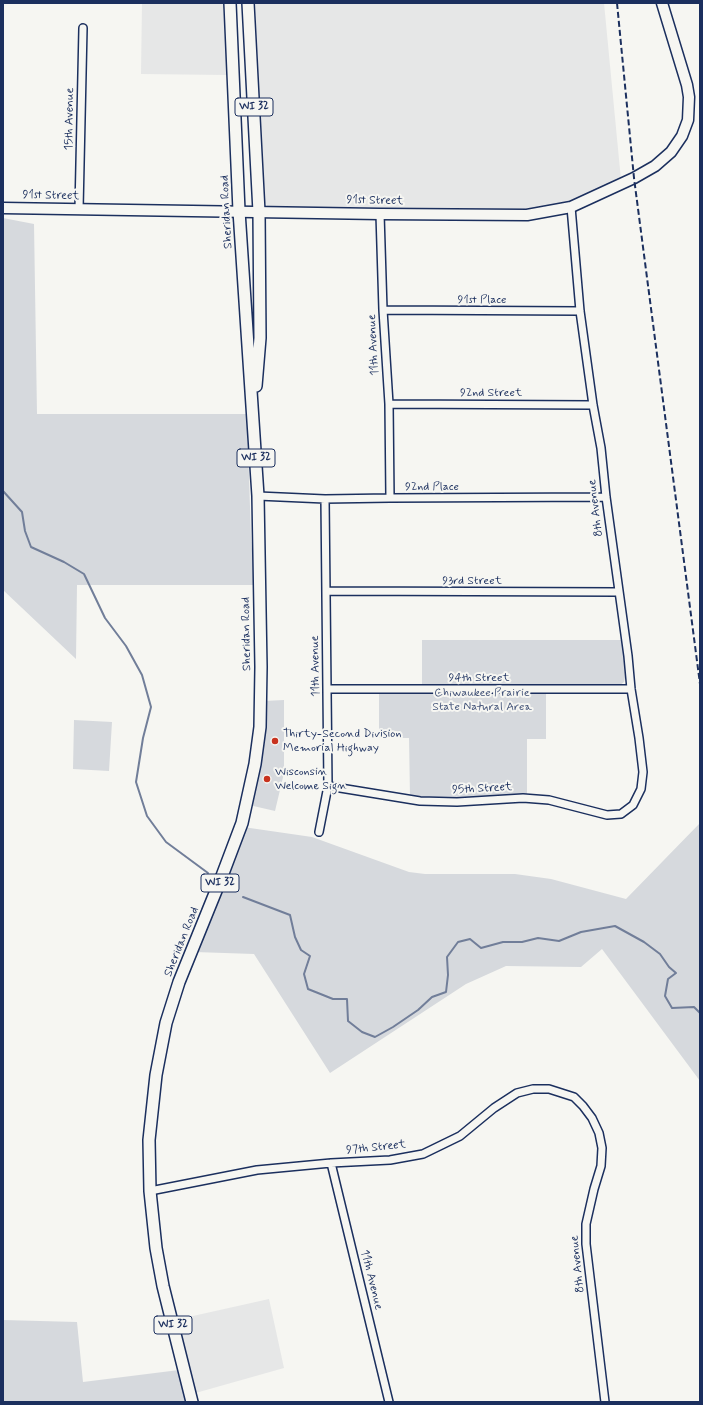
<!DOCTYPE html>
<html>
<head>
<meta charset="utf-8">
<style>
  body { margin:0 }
  #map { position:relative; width:703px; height:1405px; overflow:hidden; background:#f6f6f2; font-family:Mynerve,sans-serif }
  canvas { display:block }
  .frame { position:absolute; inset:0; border:4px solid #1b2f5e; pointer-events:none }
</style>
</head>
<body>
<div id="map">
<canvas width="703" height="1405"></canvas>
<div class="frame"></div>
</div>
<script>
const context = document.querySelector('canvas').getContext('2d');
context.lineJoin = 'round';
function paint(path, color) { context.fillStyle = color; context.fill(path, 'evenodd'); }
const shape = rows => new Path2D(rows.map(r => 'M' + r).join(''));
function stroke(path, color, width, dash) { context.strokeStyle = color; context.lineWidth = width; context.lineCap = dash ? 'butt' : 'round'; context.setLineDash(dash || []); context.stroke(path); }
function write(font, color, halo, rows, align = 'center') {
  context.font = font + ' Mynerve,sans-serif'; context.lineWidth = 4; context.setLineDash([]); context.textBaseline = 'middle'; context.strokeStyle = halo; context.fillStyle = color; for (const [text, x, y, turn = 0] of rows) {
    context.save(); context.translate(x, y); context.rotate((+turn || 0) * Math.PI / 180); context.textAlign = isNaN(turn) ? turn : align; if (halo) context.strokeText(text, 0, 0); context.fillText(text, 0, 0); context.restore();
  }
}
paint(shape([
  [142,3,223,3,227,75,141,74],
  [255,3,604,3,621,180,578,199,545,208,525,211,273,208,268,207,264,201,263,190],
  [269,1299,284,1368,192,1394,175,1320]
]), '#e6e7e7');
paint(shape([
  [3,218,34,224,37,414,247,414,251,538,255,585,77,585,76,659,3,590],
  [422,640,622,640,626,670,625,678,624,682,619,686,546,687,546,739,527,739,527,796,448,800,410,797,409,738,379,738,379,692,422,691],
  [284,700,284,773,275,811,249,805,264,701],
  [74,720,112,722,109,771,73,769],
  [700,823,700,1081,602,949,581,967,506,966,466,984,330,1073,254,954,195,952,231,869,243,827,312,837,409,872,425,874,515,874,551,879,626,899],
  [3,1320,77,1322,83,1382,179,1370,187,1402,3,1402]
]), '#d6d9dd');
stroke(shape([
  [3,491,22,512,25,531,31,547,64,562,84,574,105,618,126,646,142,675,151,707,143,738,136,782,147,816,166,842,208,873],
  [243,897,290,915,295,937,301,950,310,956,304,974,308,989,333,999,347,999,348,1021,362,1032,375,1037,393,1027,418,1010,432,997,446,992,448,975,447,957,458,942,470,939,481,948,503,942,522,942,538,938,559,941,581,932,615,926,644,942,660,954,669,967,676,973,668,979,665,996,672,1008,694,1007,700,1013]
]), '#717e99', 2);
const street = shape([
  [79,209,83,28],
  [380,214,383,310,389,404,390,498],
  [383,310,580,311],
  [389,404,593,405],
  [258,496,325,499,390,498,606,497],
  [326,591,618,592],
  [327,689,631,689],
  [328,786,420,801,457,802,523,798,549,800,607,815,621,814,633,805,641,789,643,772,639,738,631,689,628,656,606,497,601,448,593,405,580,311,571,207],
  [319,832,328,786,325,499],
  [331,1163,389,1402],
  [150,1191,257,1170,331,1163,390,1160,423,1154,460,1136,494,1108,517,1093,533,1089,549,1089,574,1097,583,1106,592,1118,599,1133,602,1148,601,1166,594,1189,586,1224,586,1244,605,1402]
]);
const secondary = shape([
  [3,208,380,214,527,215,571,207,634,178,655,166,671,152,682,136,688,120,689,97,687,85,662,3]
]);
const primary = shape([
  [248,3,259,212,260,338,256,386],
  [192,1402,163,1286,156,1248,150,1191,149,1140,156,1075,166,1023,179,982,222,876,242,823,255,764,260,727,261,667,258,496,239,211,230,3]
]);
stroke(street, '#1b2f5e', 10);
stroke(secondary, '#1b2f5e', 13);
stroke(primary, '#1b2f5e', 14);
stroke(street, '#f6f6f2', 7);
stroke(secondary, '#f6f6f2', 10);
stroke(primary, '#f6f6f2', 11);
stroke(shape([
  [617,3,634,178,700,684]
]), '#1b2f5e', 2, [6, 3]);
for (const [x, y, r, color] of [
  [275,741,4,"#c8321e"],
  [267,779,4,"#c8321e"]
]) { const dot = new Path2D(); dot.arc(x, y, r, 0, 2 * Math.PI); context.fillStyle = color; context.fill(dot); stroke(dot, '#f6f6f2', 1.5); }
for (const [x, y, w] of [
  [254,107,38],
  [256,458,38],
  [220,883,38],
  [173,1325,38]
]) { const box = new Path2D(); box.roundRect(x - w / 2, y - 9, w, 18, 3); context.fillStyle = '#f6f6f2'; context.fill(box); stroke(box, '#1b2f5e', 1); }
write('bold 11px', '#1b2f5e', null, [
  ["WI 32",254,107],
  ["WI 32",256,458],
  ["WI 32",220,883],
  ["WI 32",173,1325]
]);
write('12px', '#1b2f5e', '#f6f6f2', [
  ["15th Avenue",70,119,-89],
  ["91st Street",51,196,1],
  ["91st Street",375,201,1],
  ["Sheridan Road",227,212,-93],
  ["91st Place",482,300],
  ["11th Avenue",374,345,-93],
  ["92nd Street",491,393],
  ["92nd Place",432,487],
  ["8th Avenue",596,508,-97],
  ["93rd Street",472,581],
  ["Sheridan Road",247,634,-91],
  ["11th Avenue",316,666,-91],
  ["94th Street",479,678],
  ["95th Street",482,789,-3],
  ["Sheridan Road",182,942,-68],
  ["97th Street",376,1148,-6],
  ["8th Avenue",578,1264,-96],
  ["11th Avenue",371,1280,76]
]);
write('12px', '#405177', '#f6f6f2', [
  ["Chiwaukee Prairie",482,693],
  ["State Natural Area",482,707]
]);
write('12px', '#1b2f5e', '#f6f6f2', [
  ["Thirty-Second Division",283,734],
  ["Memorial Highway",283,748],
  ["Wisconsin",275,772],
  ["Welcome Sign",275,786]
], 'left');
</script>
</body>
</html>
